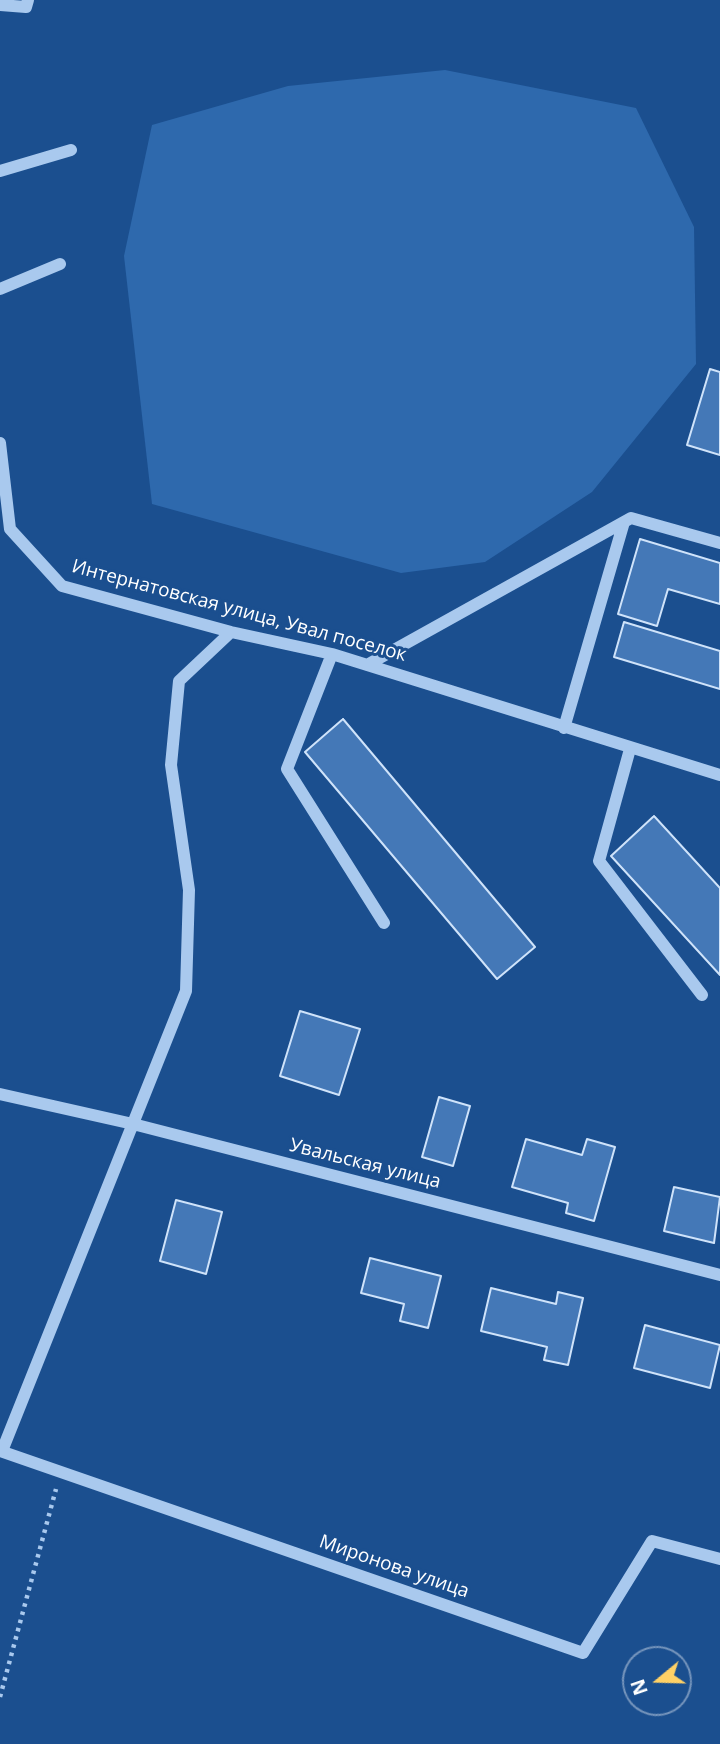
<!DOCTYPE html>
<html>
<head>
<meta charset="utf-8">
<style>
  body { margin:0 }
  #map { position:relative; width:720px; height:1744px; overflow:hidden; background:#1b4f8f; font-family:"Open Sans",sans-serif }
  canvas { display:block }
  .north { position:absolute; left:622px; top:1646px; width:70px; height:70px; box-sizing:border-box; background:#1b4f8f; border:2px solid #7695bc; border-radius:50%; rotate:251deg; font-size:19px; font-weight:700; line-height:28px; text-align:center; color:#fff }
  .north::after { content:''; display:block; margin:auto; width:24px; height:32px; background:#ffd166; clip-path:polygon(50% 0,100% 100%,50% 72%,0 100%) }
</style>
</head>
<body>
<div id="map">
<canvas width="720" height="1744"></canvas>
<div class="north">N</div>
</div>
<script>
const context = document.querySelector('canvas').getContext('2d');
context.lineJoin = 'round';
function paint(path, color) { context.fillStyle = color; context.fill(path, 'evenodd'); }
const shape = rows => new Path2D(rows.map(r => 'M' + r).join(''));
function stroke(path, color, width, dash) { context.strokeStyle = color; context.lineWidth = width; context.lineCap = dash ? 'butt' : 'round'; context.setLineDash(dash || []); context.stroke(path); }
function write(font, color, halo, rows, align = 'center') {
  context.font = font + ' "Open Sans",sans-serif'; context.lineWidth = 6; context.setLineDash([]); context.textBaseline = 'middle'; context.strokeStyle = halo; context.fillStyle = color; for (const [text, x, y, turn = 0] of rows) {
    context.save(); context.translate(x, y); context.rotate((+turn || 0) * Math.PI / 180); context.textAlign = isNaN(turn) ? turn : align; if (halo) context.strokeText(text, 0, 0); context.fillText(text, 0, 0); context.restore();
  }
}
paint(shape([
  [445,70,636,108,694,227,696,364,592,492,485,562,401,573,152,504,124,256,152,125,288,86]
]), '#2e69ad');
const building = shape([
  [710,369,720,372,720,455,687,445,710,369],
  [640,539,720,563,720,604,668,589,657,626,618,614,640,539],
  [624,622,720,651,720,689,614,657,624,622],
  [343,719,535,947,497,979,305,752,343,719],
  [654,816,720,888,720,975,611,856,654,816],
  [300,1011,360,1029,339,1095,280,1076,300,1011],
  [439,1097,470,1106,453,1166,422,1157,439,1097],
  [526,1139,582,1155,587,1139,615,1147,594,1221,566,1213,568,1203,512,1187,526,1139],
  [674,1187,720,1197,714,1243,664,1231,674,1187],
  [176,1200,222,1212,206,1274,160,1261,176,1200],
  [370,1258,441,1276,428,1328,400,1321,404,1304,361,1293,370,1258],
  [491,1288,556,1304,558,1292,583,1298,568,1365,544,1360,547,1347,481,1331,491,1288],
  [645,1325,720,1345,710,1388,634,1368,645,1325]
]);
paint(building, '#4478b7');
stroke(building, '#cfe3fa', 2);
stroke(shape([
  [0,1697,56,1489]
]), '#a9c9ee', 4.5, [3.5, 5]);
stroke(shape([
  [0,5,26,7,28,0],
  [0,171,71,150],
  [0,289,60,264],
  [0,443,10,529,62,586,231,632,332,654,720,775],
  [332,654,287,769,384,923],
  [367,665,631,518,720,543],
  [564,728,624,522],
  [630,749,599,861,702,995],
  [0,1094,133,1124,720,1275],
  [0,1451,583,1653,652,1541,720,1559],
  [2,1451,186,991,189,890,171,765,179,681,231,632]
]), '#a9c9ee', 12);
write('19px', '#fff', '#1b4f8f', [
  ["Интернатовская улица, Увал поселок",239,611,15],
  ["Увальская улица",365,1164,14],
  ["Миронова улица",394,1567,19]
]);
</script>
</body>
</html>
